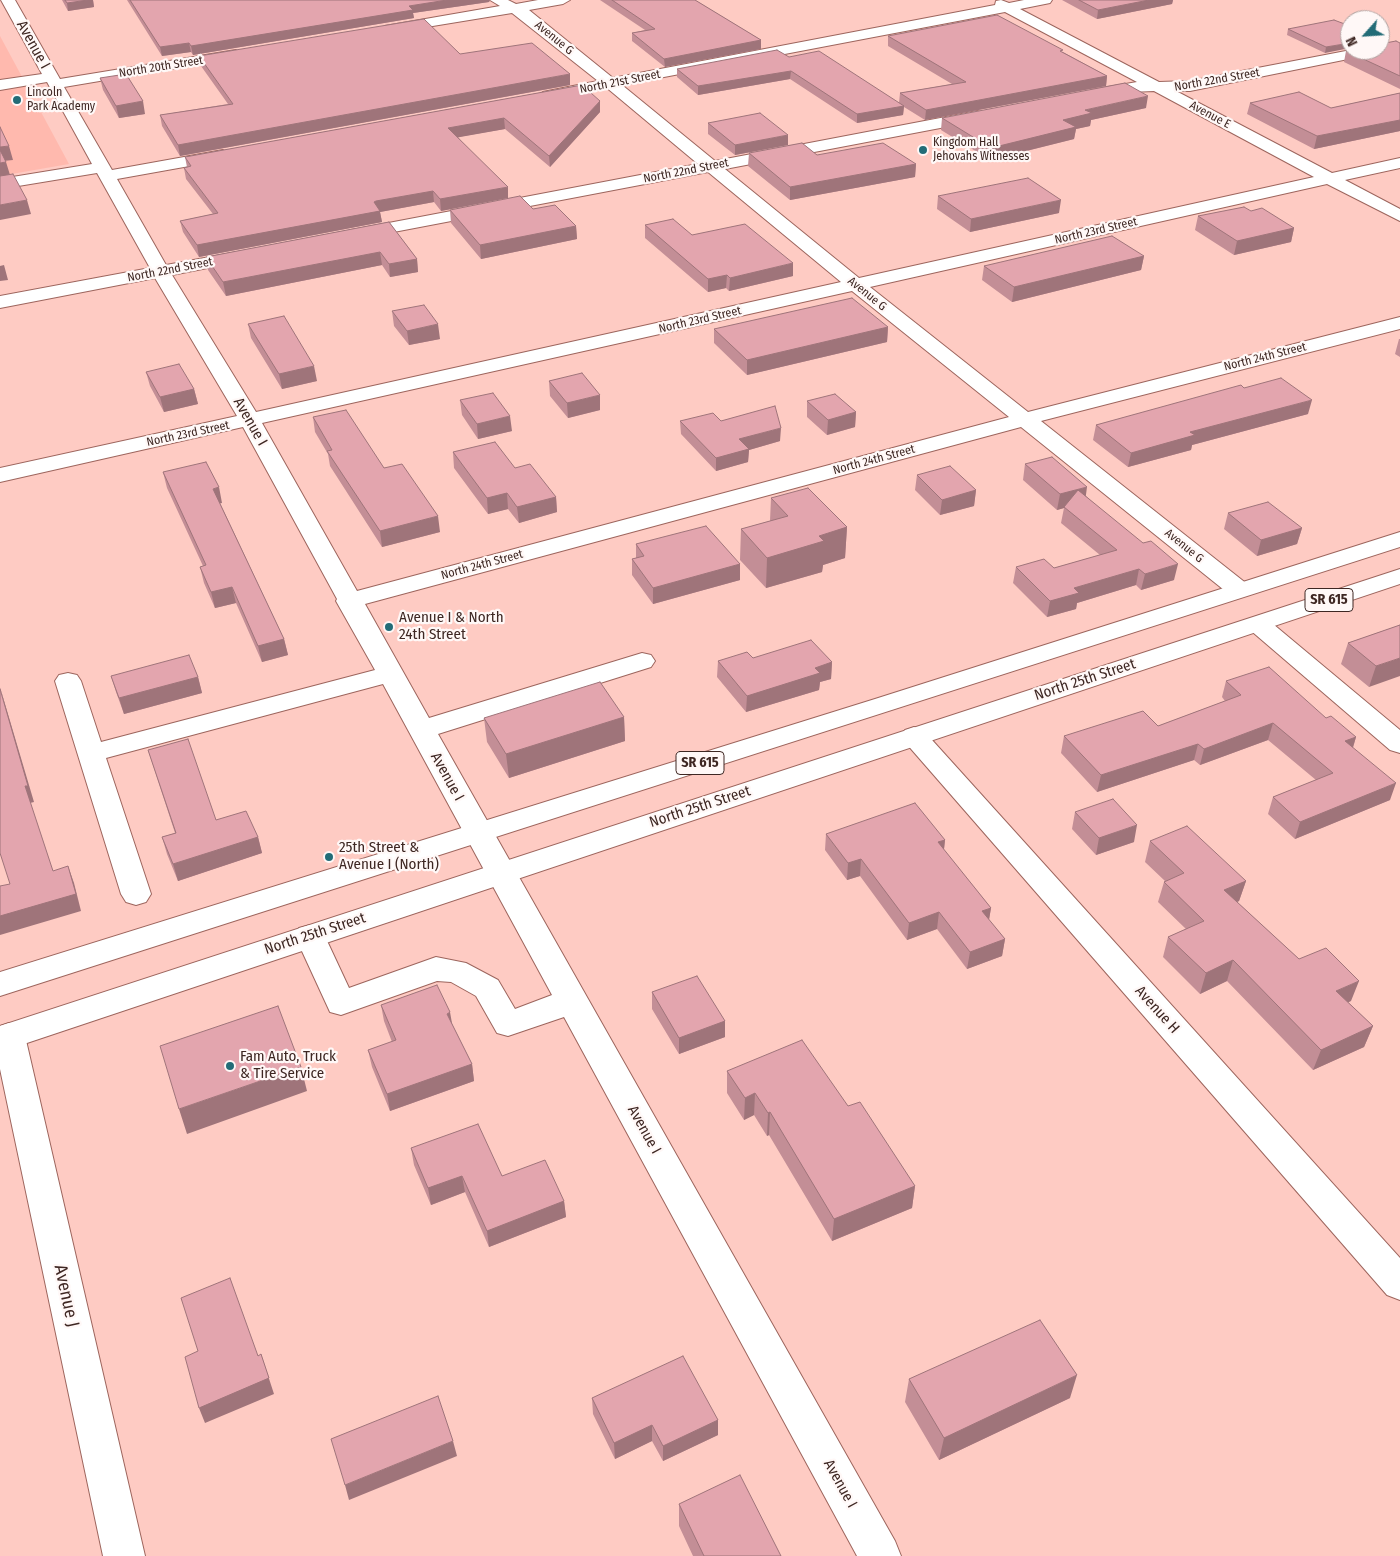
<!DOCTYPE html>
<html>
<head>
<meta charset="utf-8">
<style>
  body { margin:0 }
  #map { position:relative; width:1400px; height:1556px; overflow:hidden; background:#fecbc3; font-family:"Fira Sans Condensed",sans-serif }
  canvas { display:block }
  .north { position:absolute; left:1340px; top:10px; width:50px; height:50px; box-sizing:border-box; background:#fff8f7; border:1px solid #b2a4a2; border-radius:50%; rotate:244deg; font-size:14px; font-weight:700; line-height:20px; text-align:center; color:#3e2723 }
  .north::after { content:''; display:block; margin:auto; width:18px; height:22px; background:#236c77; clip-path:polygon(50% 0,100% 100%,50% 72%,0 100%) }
</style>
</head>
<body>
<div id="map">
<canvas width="1400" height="1556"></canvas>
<div class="north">N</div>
</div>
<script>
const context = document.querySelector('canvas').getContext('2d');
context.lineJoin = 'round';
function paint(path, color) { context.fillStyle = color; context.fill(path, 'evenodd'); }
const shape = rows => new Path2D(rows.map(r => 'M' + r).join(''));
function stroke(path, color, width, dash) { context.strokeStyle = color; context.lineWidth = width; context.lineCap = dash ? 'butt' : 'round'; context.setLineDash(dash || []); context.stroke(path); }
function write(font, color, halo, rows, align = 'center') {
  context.font = font + ' "Fira Sans Condensed",sans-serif'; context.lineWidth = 4.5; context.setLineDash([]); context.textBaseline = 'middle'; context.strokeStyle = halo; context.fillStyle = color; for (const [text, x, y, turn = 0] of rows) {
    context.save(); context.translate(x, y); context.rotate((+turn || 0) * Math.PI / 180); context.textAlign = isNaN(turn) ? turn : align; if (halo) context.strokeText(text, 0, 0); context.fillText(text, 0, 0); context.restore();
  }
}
paint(shape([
  [0,36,69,164,0,176]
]), '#ffb9ae');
const minor = shape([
  [1,0,15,0,60,79,236,50,243,54,236,58,64,87,112,170,223,150,231,155,223,160,117,179,166,265,243,251,249,252,252,256,249,260,243,261,172,275,256,412,841,282,708,172,357,239,351,238,348,234,351,230,357,229,698,164,607,88,548,100,543,98,540,95,543,92,598,81,512,13,390,33,383,29,385,26,500,6,490,0,508,0,516,4,538,0,570,0,563,4,529,10,613,78,995,5,996,1,1001,0,1009,3,1024,0,1052,0,1050,3,1020,9,1159,82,1190,81,1351,50,1380,50,1373,54,1190,91,1176,91,1332,173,1400,158,1400,168,1345,180,1400,209,1400,221,1327,184,870,287,1028,412,1400,317,1400,329,1041,421,1247,584,1250,589,1247,594,1238,596,1229,594,1021,427,365,604,429,718,642,653,651,655,655,661,651,667,438,734,895,1541,901,1556,857,1556,564,1017,508,1036,497,1033,476,996,451,982,437,981,341,1015,330,1012,295,936,299,928,310,925,321,928,349,988,436,957,466,963,498,980,515,1009,552,995,383,684,106,758,151,894,146,902,136,905,126,902,121,894,55,681,59,675,68,673,77,675,81,681,101,742,375,670,336,601,337,599,243,427,0,482,0,468,237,416,155,278,0,308,0,296,150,268,97,173,0,189,0,179,92,164,47,82,0,90,0,80,42,74,1,0],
  [1005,12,1137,82,1091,90,1088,93,1091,96,1096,98,1130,92,1154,91,1314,177,859,278,725,169,977,121,983,119,985,116,983,113,977,111,715,161,622,85,1005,12],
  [852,291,1009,417,357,591,262,423,852,291],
  [1258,617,1267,619,1400,730,1400,753,1390,750,1249,629,1246,624,1249,619,1258,617],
  [914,727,923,730,1400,1258,1400,1300,1387,1295,905,742,901,736,905,730,914,727],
  [9,1023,20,1027,25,1036,145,1556,103,1556,0,1069,0,1026,9,1023]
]);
const major = shape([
  [1400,532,1400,547,0,996,0,972,875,699,1400,532],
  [1400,569,1400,584,0,1052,0,1026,1400,569]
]);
stroke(minor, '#9d655d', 2);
stroke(major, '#9d655d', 2);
paint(minor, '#fff');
paint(major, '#fff');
paint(shape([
  [62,0,93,0,94,7,68,11],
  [127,0,490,0,489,2,413,13,414,18,193,55,191,52,162,56],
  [600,0,695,0,761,40,761,49,665,67,632,41,632,33,645,30],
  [1062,0,1173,0,1172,4,1097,19],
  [1350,26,1325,53,1287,35,1288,29],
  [888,36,1063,52,1107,76,1106,86,925,120,904,107,903,115,857,123,790,79,698,95,677,77,677,69,789,57,899,103,900,93,952,84,888,46],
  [1400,43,1400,89,1344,62,1346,51],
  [460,54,570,85,180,156,162,126,160,115,228,104,201,66,199,56],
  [100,78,145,114,119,118,103,90],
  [582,85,600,112,550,167,505,129,458,137,508,198,441,211,434,202,380,212,382,222,199,257,183,232,180,221,213,214,186,179,184,168,187,167,185,157],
  [1400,93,1400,131,1314,149,1247,114,1250,103,1331,108],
  [1146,108,1091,120,1090,126,1076,129,1074,139,990,160,941,130,942,118],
  [708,123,788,145,735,155,708,134],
  [749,153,916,164,915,177,790,200,748,166],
  [938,196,1059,213,970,232,937,209],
  [533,209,576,226,577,239,481,259,451,223,450,210],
  [1251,211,1294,228,1291,242,1234,255,1195,230,1198,216],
  [389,222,417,259,418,272,390,277,382,265,226,296,208,270,206,257],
  [645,225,692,235,793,276,729,291,726,288,708,292,645,238],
  [1144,256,1141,270,1012,302,982,280,984,266],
  [392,311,440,339,409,345,394,326],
  [248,324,317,381,282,389,251,338],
  [888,327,887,342,747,375,714,343,714,329],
  [1399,339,1400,339,1400,357,1395,354],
  [146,372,194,389,198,404,164,412,150,386],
  [549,381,600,410,568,418,550,396],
  [1244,388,1308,414,1192,445,1191,450,1128,467,1093,440,1096,425],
  [460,400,512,431,478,439,462,415],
  [807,401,856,412,855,427,827,435,807,417],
  [313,417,384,468,440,532,382,547,330,466,328,454,315,432],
  [680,421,721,421,780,441,749,450,748,462,716,471,681,434],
  [453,452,515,468,556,497,557,512,519,523,508,509,488,514,454,468],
  [1025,464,1086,496,1174,580,1141,590,1136,585,1077,603,1076,609,1047,617,1013,583,1016,567,1054,568,1100,555,1061,523,1064,508,1057,510,1023,480],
  [163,472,222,503,220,503,284,639,288,655,262,662,236,603,215,608,204,583,200,567,203,566,167,488],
  [917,475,976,490,974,506,940,515,915,490],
  [771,498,847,527,845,558,823,565,822,572,766,588,740,560,741,529,770,521],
  [1228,513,1302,528,1297,544,1257,556,1224,529],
  [636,544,740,564,740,580,653,604,632,575,632,559,636,558],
  [1400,625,1369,687,1341,664,1348,643],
  [753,658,832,662,831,679,820,682,819,690,746,712,717,677,718,661],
  [111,676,198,677,202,693,124,714,116,692],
  [1226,681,1326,718,1356,737,1353,748,1390,800,1295,839,1268,814,1273,797,1316,780,1268,740,1200,765,1194,760,1097,792,1061,753,1064,736,1158,726,1225,701,1222,697],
  [624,717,625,741,509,778,487,742,484,718],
  [148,750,216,820,258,837,262,853,178,881,167,854,162,837,175,833],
  [1075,812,1134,842,1096,855,1072,829],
  [826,834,945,840,944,850,991,908,989,920,1005,939,1002,956,967,969,937,929,907,940,860,876,847,880,825,850],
  [1150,841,1246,881,1239,901,1237,902,1299,959,1351,1001,1348,1002,1373,1026,1364,1047,1313,1070,1227,981,1200,994,1163,957,1168,937,1186,929,1158,902,1164,882,1165,881,1145,862],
  [652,992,725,1021,725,1037,679,1054,652,1009],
  [381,1005,452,1024,472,1064,474,1081,390,1111,372,1067,368,1050,392,1042,384,1021],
  [727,1071,848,1106,915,1186,912,1208,832,1241,769,1135,767,1136,754,1115,744,1120,727,1093],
  [411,1148,502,1176,564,1201,566,1217,489,1247,465,1192,431,1205,414,1165],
  [909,1379,1070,1398,939,1460,905,1402],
  [592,1398,718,1420,718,1435,663,1461,652,1441,615,1459,593,1414],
  [679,1504,781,1556,693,1556,679,1526]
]), '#c38e96');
paint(shape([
  [88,0,93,0,94,7,68,11,67,3],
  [447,0,490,0,489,2,413,13,414,18,193,55,191,46,409,6],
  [1149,0,1173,0,1172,4,1097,19,1098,10],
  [761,40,761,49,665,67,664,59],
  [189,43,191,52,162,56,160,47],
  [1350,43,1350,48,1325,53,1326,47],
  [791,71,790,79,698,95,698,86],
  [570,74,570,85,180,156,178,145],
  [1107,76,1106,86,925,120,926,110],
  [1148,96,1146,108,1091,120,1090,126,1076,129,1074,139,990,160,991,148,1063,120,1085,110],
  [143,101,145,114,119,118,116,106],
  [600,101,600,112,550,167,549,156],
  [904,106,903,115,857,123,857,114],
  [504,118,505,129,449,139,448,128],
  [1400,120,1400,131,1314,149,1317,136],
  [788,135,788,145,735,155,735,145],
  [9,146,13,160,3,161,0,151,0,147],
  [6,162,10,175,0,178,0,163],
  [916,164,915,177,790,200,790,187],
  [508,187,508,198,441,211,440,199],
  [433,191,434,202,380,212,382,222,199,257,197,245,374,202,376,201],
  [27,200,31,214,0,220,0,205],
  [1061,200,1059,213,970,232,971,219],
  [576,226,577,239,481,259,480,245],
  [1294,228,1291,242,1234,255,1237,241],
  [380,252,382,265,226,296,223,282],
  [1144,256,1141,270,1012,302,1014,287],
  [417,259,418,272,390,277,389,264],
  [793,263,793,276,729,291,730,278],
  [4,265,8,280,0,281,0,266],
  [727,275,726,288,708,292,708,279],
  [438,324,440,339,409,345,407,331],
  [888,327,887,342,747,375,747,360],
  [314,366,317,381,282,389,279,374],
  [194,389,198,404,164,412,160,397],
  [600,395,600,410,568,418,567,403],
  [1312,400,1308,414,1192,445,1191,450,1128,467,1131,453,1190,432],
  [856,412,855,427,827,435,828,420],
  [510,416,512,431,478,439,477,424],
  [781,428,780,441,749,450,748,462,716,471,716,458,739,439],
  [219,487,222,503,216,504,213,489],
  [1087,487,1085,502,1064,507,1064,508,1057,510,1060,494],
  [976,490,974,506,940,515,942,500],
  [507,493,508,509,488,514,487,498],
  [556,497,557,512,519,523,517,507],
  [438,516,440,532,382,547,380,531],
  [847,527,845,558,823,565,822,572,766,588,767,558,819,536],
  [1302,528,1297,544,1257,556,1261,540],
  [740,564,740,580,653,604,653,588],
  [1178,564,1174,580,1141,590,1145,574],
  [1139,569,1136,585,1077,603,1076,609,1047,617,1050,601,1074,588],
  [232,587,236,603,215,608,211,592],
  [284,639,288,655,262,662,258,646],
  [1400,658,1400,676,1369,687,1376,666],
  [832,662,831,679,820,682,819,690,746,712,747,696,815,668],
  [198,677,202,693,124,714,119,698],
  [0,687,34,802,30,803,25,786],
  [624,717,625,741,509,778,506,754],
  [1273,723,1268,740,1200,765,1204,749],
  [1356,737,1351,753,1345,741],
  [1198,744,1194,760,1097,792,1101,775],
  [1396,783,1390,800,1295,839,1300,822],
  [1137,825,1134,842,1096,855,1099,838],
  [258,837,262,853,178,881,173,864],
  [945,840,943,857,938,842],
  [861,859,860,876,847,880,848,863],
  [68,866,74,883,81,911,0,935,0,916],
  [1246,881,1239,901,1218,911,1224,890],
  [991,908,988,925,982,911],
  [939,912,937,929,907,940,909,923],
  [1005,939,1002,956,967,969,970,952],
  [1233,960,1227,981,1200,994,1206,973],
  [1359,981,1351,1001,1328,1011,1336,991],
  [450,1012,453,1029,447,1014],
  [725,1021,725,1037,679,1054,679,1038],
  [1373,1026,1364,1047,1313,1070,1321,1050],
  [472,1064,474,1081,390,1111,387,1094],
  [301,1067,307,1091,187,1134,179,1109],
  [755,1093,754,1115,744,1120,745,1098],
  [770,1112,769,1135,767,1136,768,1113],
  [462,1176,465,1192,431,1205,428,1188],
  [915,1186,912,1208,832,1241,834,1219],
  [564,1201,566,1217,489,1247,487,1231],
  [261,1354,274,1394,205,1423,199,1408],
  [1077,1375,1070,1398,939,1460,944,1438],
  [718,1420,718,1435,663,1461,663,1446],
  [652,1425,652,1441,615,1459,614,1443],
  [453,1441,457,1456,349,1500,345,1485]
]), '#9f747a');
const building = shape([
  [65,0,88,0,67,3,65,0],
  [130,0,447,0,409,6,413,10,191,46,189,43,160,47,130,0],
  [612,0,695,0,761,40,664,59,632,33,655,29,612,0],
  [1079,0,1149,0,1098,10,1079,0],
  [997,15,1063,50,1060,51,1107,76,926,110,900,93,966,82,888,36,997,15],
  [424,19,460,54,532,43,570,74,178,145,160,115,233,104,199,56,424,19],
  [1334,20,1350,26,1350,43,1326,47,1288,29,1334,20],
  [1396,41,1400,43,1400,76,1346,51,1351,50,1380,50,1380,44,1396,41],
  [777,50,789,57,819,51,904,106,857,114,791,71,698,86,677,69,777,50],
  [126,74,143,101,116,106,100,78,126,74],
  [1125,83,1148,96,1085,110,1092,113,1063,120,1076,127,991,148,942,118,1125,83],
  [582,85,600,101,549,156,504,118,448,128,508,187,440,199,433,191,376,201,374,202,380,211,197,245,180,221,218,213,184,168,191,166,185,157,582,85],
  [1299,92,1331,108,1400,93,1400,120,1317,136,1250,103,1299,92],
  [760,113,788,135,735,145,708,123,760,113],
  [0,127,9,146,0,147,0,127],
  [802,143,817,155,883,143,916,164,790,187,749,153,802,143],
  [0,150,6,162,0,163,0,150],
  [13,174,27,200,0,205,0,176,13,174],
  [1028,178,1061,200,971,219,938,196,1028,178],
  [520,196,533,209,555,205,576,226,480,245,450,210,520,196],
  [1244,207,1251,211,1262,208,1294,228,1237,241,1198,216,1244,207],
  [673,219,692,235,745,224,793,263,730,278,727,275,708,279,645,225,673,219],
  [389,222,417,259,389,264,380,252,223,282,206,257,389,222],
  [1112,236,1144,256,1014,287,984,266,1112,236],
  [852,298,888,327,747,360,714,329,852,298],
  [424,305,438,324,407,331,392,311,424,305],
  [284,316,314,366,279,374,248,324,284,316],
  [179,364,194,389,160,397,146,372,179,364],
  [582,373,600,395,567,403,549,381,582,373],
  [1281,378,1312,400,1190,432,1195,435,1131,453,1096,425,1241,385,1244,388,1281,378],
  [493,393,510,416,477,424,460,400,493,393],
  [835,394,856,412,828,420,807,401,835,394],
  [775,406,781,428,739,439,749,449,716,458,680,421,713,413,721,421,775,406],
  [346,410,384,468,402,464,438,516,380,531,327,451,332,450,313,417,346,410],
  [495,442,515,468,530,464,556,497,517,507,507,493,487,498,453,452,495,442],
  [1052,457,1087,487,1060,494,1025,464,1052,457],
  [206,462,219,487,213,489,284,639,258,646,232,587,211,592,200,567,206,565,163,472,206,462],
  [950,466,976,490,942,500,917,475,950,466],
  [808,488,847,527,819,536,824,541,767,558,741,529,788,516,771,498,808,488],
  [1078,490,1143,543,1151,541,1178,564,1145,574,1139,569,1074,588,1079,593,1050,601,1016,567,1044,559,1054,568,1117,550,1064,507,1078,490],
  [1268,502,1302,528,1261,540,1228,513,1268,502],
  [706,526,740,564,653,588,632,559,644,556,636,544,706,526],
  [1400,625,1400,658,1376,666,1348,643,1400,625],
  [811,640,832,662,815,668,820,673,747,696,718,661,747,652,753,658,811,640],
  [189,655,198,677,119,698,111,676,189,655],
  [1269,667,1326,718,1331,716,1356,737,1345,741,1396,783,1300,822,1273,797,1333,773,1273,723,1204,749,1198,744,1101,775,1064,736,1143,711,1158,726,1241,695,1226,681,1269,667],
  [600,682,624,717,506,754,484,718,600,682],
  [0,689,28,786,25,786,53,871,68,866,76,894,0,916,0,886,10,884,0,853,0,689],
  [188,739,216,820,246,811,258,837,173,864,162,837,176,833,148,750,188,739],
  [1113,799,1137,825,1099,838,1075,812,1113,799],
  [915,803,945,840,938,842,991,908,982,911,1005,939,970,952,939,912,909,923,861,859,848,863,826,834,915,803],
  [1187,826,1246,881,1224,890,1299,959,1326,948,1359,981,1336,991,1373,1026,1321,1050,1233,960,1206,973,1168,937,1204,921,1164,882,1184,873,1150,841,1187,826],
  [697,976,725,1021,679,1038,652,992,697,976],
  [437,985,450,1012,447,1014,472,1064,387,1094,368,1050,396,1040,381,1005,437,985],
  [278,1006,301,1067,179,1109,160,1046,278,1006],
  [802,1040,848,1106,860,1102,915,1186,834,1219,770,1112,768,1113,755,1093,745,1098,727,1071,802,1040],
  [478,1124,502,1176,545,1160,564,1201,487,1231,462,1176,428,1188,411,1148,478,1124],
  [230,1278,258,1356,261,1354,269,1378,199,1408,185,1357,198,1351,181,1298,230,1278],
  [1040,1320,1077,1375,944,1438,909,1379,1040,1320],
  [683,1356,718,1420,663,1446,652,1425,614,1443,592,1398,683,1356],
  [438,1396,453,1441,345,1485,331,1439,438,1396],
  [740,1475,781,1556,704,1556,679,1504,740,1475]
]);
paint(building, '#e3a5ae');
stroke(building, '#9f747a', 1);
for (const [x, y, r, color] of [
  [17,100,5,"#236c77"],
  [923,150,5,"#236c77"],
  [389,627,5,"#236c77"],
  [329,857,5,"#236c77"],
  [230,1066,5,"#236c77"]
]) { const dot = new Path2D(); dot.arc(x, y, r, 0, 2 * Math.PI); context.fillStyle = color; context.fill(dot); stroke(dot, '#fff8f7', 2); }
write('12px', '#3e2723', '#fff8f7', [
  ["Avenue G",554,38,39],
  ["North 20th Street",161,67,-9],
  ["North 22nd Street",1217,80,-10],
  ["North 21st Street",620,82,-11],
  ["Avenue E",1210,115,28],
  ["North 22nd Street",686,171,-11],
  ["North 23rd Street",1096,231,-13],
  ["North 22nd Street",170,270,-11],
  ["Avenue G",867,294,39],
  ["North 23rd Street",700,320,-13],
  ["North 24th Street",1265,357,-14],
  ["North 23rd Street",188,434,-12],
  ["North 24th Street",874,460,-15],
  ["Avenue G",1184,546,39],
  ["North 24th Street",482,565,-15]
]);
write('12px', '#3e2723', '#fff8f7', [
  ["Lincoln",27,93],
  ["Park Academy",27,107],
  ["Kingdom Hall",933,143],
  ["Jehovahs Witnesses",933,157]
], 'left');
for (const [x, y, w] of [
  [1329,600,48],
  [700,763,48]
]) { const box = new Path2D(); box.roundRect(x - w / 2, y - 11.5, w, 23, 4); context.fillStyle = '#fff8f7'; context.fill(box); stroke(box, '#3e2723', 1); }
write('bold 14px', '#3e2723', null, [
  ["SR 615",1329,600],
  ["SR 615",700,763]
]);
write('15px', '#3e2723', '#fff8f7', [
  ["Avenue I",33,45,61],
  ["Avenue I",250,422,60],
  ["North 25th Street",1085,680,-18],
  ["Avenue I",447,777,61],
  ["North 25th Street",700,807,-18],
  ["North 25th Street",315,934,-18],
  ["Avenue H",1157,1010,48],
  ["Avenue I",644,1130,61],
  ["Avenue I",840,1484,61]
]);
write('15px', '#3e2723', '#fff8f7', [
  ["Avenue I & North",399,618],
  ["24th Street",399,635],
  ["25th Street &",339,848],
  ["Avenue I (North)",339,865],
  ["Fam Auto, Truck",240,1057],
  ["& Tire Service",240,1074]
], 'left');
write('18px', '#3e2723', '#fff8f7', [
  ["Avenue J",66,1296,78]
]);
</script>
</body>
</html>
